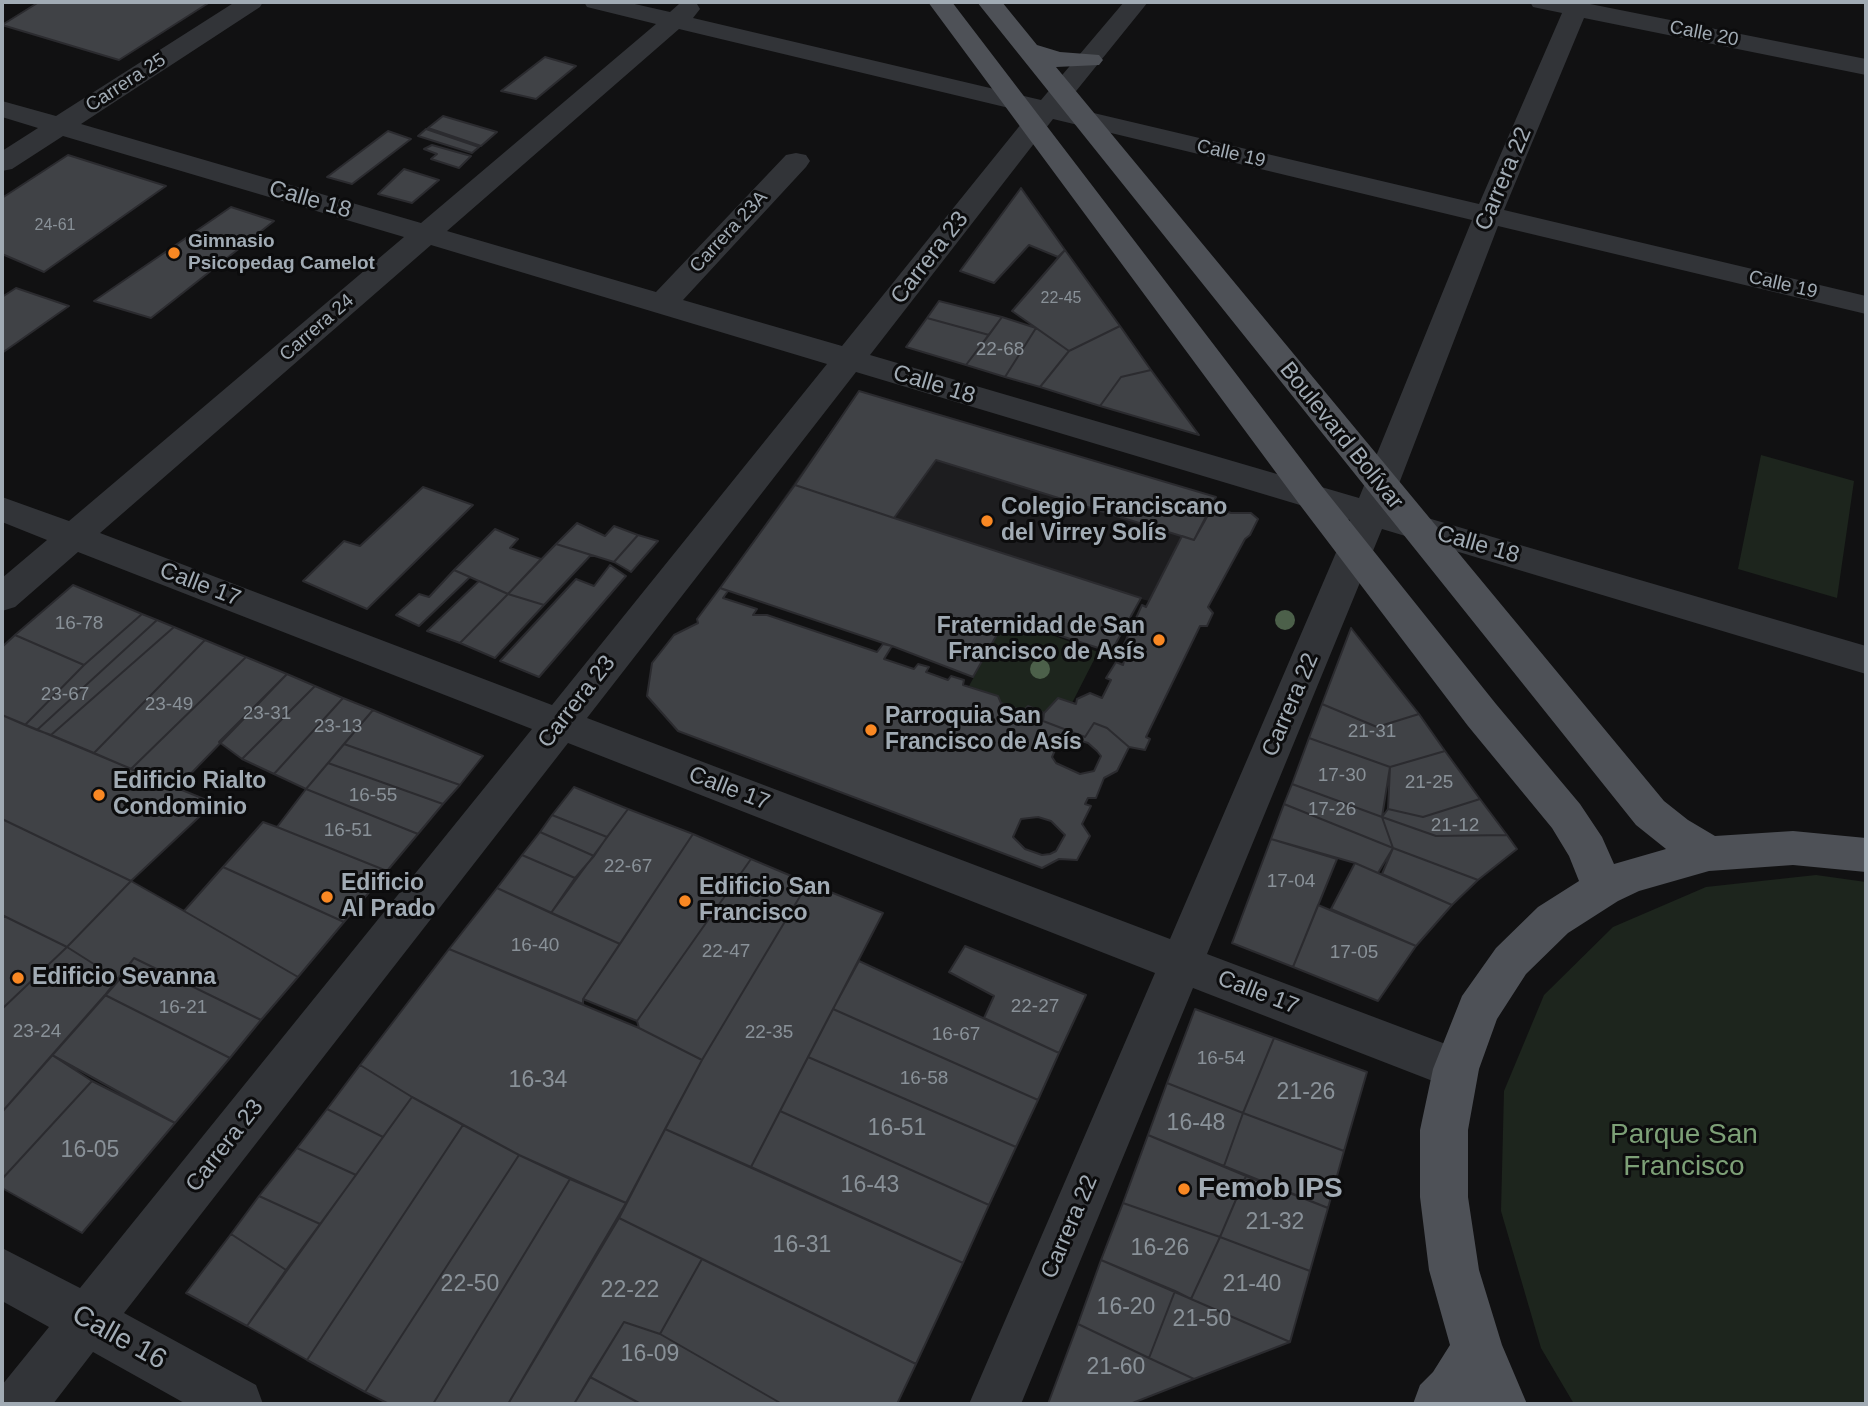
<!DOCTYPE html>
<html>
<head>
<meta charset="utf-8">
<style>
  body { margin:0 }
  #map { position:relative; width:1868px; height:1406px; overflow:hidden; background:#111112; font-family:Helvetica,sans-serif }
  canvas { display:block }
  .frame { position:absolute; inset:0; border:4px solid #a1abb4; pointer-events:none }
</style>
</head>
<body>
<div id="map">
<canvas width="1868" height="1406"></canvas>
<div class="frame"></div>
</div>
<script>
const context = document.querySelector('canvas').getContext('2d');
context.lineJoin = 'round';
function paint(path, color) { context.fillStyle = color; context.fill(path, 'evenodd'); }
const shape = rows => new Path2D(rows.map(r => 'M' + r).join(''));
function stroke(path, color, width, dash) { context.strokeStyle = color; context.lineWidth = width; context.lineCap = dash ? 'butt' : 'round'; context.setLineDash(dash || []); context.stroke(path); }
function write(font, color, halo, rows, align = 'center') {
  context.font = font + ' Helvetica,sans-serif'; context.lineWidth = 6; context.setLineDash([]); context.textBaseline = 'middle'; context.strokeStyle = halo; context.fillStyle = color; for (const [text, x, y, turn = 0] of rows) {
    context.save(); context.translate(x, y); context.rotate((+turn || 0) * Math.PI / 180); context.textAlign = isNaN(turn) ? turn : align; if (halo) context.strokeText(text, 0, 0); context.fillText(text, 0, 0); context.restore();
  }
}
paint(shape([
  [859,391,1216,497,1194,540,1182,536,1149,601,1141,599,1111,652,1011,620,1004,622,973,677,892,646,720,588]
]), '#1d1d1f');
paint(shape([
  [1761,455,1854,481,1837,598,1738,569],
  [1011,620,1098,652,1072,703,1058,698,1044,713,1028,707,1023,711,1001,703,998,696,969,686,1004,622],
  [1816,875,1866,882,1866,1404,1574,1404,1541,1348,1501,1211,1504,1091,1544,995,1613,927,1706,887]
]), '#1d251d');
const building = shape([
  [39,2,210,2,119,60,2,25,39,2],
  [545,57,576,66,536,99,501,91,545,57],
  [443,116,497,132,481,146,428,128,443,116],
  [426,129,479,147,472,153,418,136,426,129],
  [388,131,411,139,352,184,327,177,388,131],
  [432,145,471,156,459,168,431,159,437,154,424,149,432,145],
  [68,155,166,186,44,272,2,254,2,198,68,155],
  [404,169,439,180,412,203,378,194,404,169],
  [1021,188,1065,250,1058,257,1029,245,994,283,960,271,1021,188],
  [231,207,274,221,151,318,94,301,231,207],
  [1065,250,1120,326,1069,351,1012,311,1065,250],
  [16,288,69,306,2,353,2,297,16,288],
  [939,301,1002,317,989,335,927,318,939,301],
  [1002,317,1036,328,1005,377,966,365,1002,317],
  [927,318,989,335,966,365,906,347,927,318],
  [1120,326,1151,370,1121,377,1100,406,1040,387,1069,351,1120,326],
  [1036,328,1069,351,1040,387,1005,377,1036,328],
  [1151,370,1199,435,1100,406,1121,377,1151,370],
  [859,391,1216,497,1194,540,936,460,894,518,795,485,859,391],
  [795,485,894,518,1141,598,1111,652,1011,620,1004,622,973,677,892,646,720,588,795,485],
  [423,487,473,505,367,609,303,581,344,541,360,546,423,487],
  [1213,506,1231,513,1251,513,1258,519,1250,535,1245,539,1208,607,1213,613,1207,626,1200,626,1146,737,1150,739,1145,750,1129,747,1107,728,1094,723,1085,737,1043,721,1044,713,1058,698,1076,704,1077,699,1090,693,1102,698,1111,680,1106,678,1116,662,1123,665,1125,657,1119,655,1142,605,1146,607,1182,536,1194,540,1213,506],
  [577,523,605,536,614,526,638,535,614,562,556,544,577,523],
  [495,529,518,539,510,548,541,559,508,594,454,570,495,529],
  [638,535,658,541,631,572,614,562,638,535],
  [556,544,591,555,544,605,508,594,556,544],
  [610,565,626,576,539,677,500,661,576,579,594,586,610,565],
  [454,570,470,577,419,626,396,615,419,594,429,597,454,570],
  [479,581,508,594,460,643,427,631,479,581],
  [73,585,142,614,84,665,15,635,73,585],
  [720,588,728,591,723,598,757,609,753,615,767,615,877,652,883,644,892,646,884,659,914,669,918,664,929,667,926,672,948,680,951,676,964,680,963,685,998,696,1001,703,1023,711,1028,706,1044,713,1043,721,1085,737,1094,723,1107,728,1129,747,1117,771,1104,778,1096,798,1088,798,1085,804,1091,806,1082,824,1090,836,1077,860,1059,859,1042,868,678,731,647,696,652,663,674,635,698,623,697,619,720,588],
  [508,594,544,605,495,658,460,643,508,594],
  [142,614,157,620,37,730,25,725,84,665,142,614],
  [157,620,174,627,51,735,37,730,157,620],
  [174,627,205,640,94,753,51,735,174,627],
  [1351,628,1419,714,1377,727,1322,704,1351,628],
  [15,635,84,665,25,725,2,715,2,647,15,635],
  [205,640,246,657,131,769,94,753,205,640],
  [246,657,287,674,177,788,131,769,246,657],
  [287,674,315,686,242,759,219,742,287,674],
  [315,686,343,698,274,774,242,759,315,686],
  [343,698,373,710,306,789,274,774,343,698],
  [1322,704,1377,727,1419,714,1445,751,1390,767,1309,738,1322,704],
  [373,710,483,756,460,785,344,744,373,710],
  [2,715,177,788,214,803,131,881,2,819,2,715],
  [1309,738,1390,767,1382,817,1292,784,1309,738],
  [1063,739,1075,739,1088,743,1097,751,1101,756,1094,771,1080,774,1056,763,1052,757,1059,741,1063,739],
  [344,744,460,785,443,804,328,763,344,744],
  [1445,751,1480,799,1423,817,1388,809,1390,767,1445,751],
  [328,763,443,804,418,834,306,789,328,763],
  [1292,784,1382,817,1393,848,1284,804,1292,784],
  [574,787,628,809,607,837,552,815,574,787],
  [306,789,418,834,387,871,277,827,306,789],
  [1480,799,1507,835,1436,836,1382,817,1388,809,1423,817,1480,799],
  [1284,804,1393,848,1378,873,1355,863,1271,839,1284,804],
  [628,809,693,834,620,944,551,913,628,809],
  [552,815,607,837,594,856,540,832,552,815],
  [1038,817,1051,821,1065,835,1056,851,1050,854,1042,855,1025,849,1013,837,1021,819,1038,817],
  [1382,817,1436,836,1507,835,1517,849,1478,880,1393,848,1382,817],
  [2,819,131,881,67,947,2,915,2,819],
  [263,822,277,827,387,871,344,922,223,867,263,822],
  [540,832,594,856,575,878,522,855,540,832],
  [693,834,751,859,637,1021,583,999,693,834],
  [1271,839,1337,859,1293,967,1232,943,1271,839],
  [1393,848,1478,880,1452,905,1382,874,1393,848],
  [522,855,575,878,551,913,497,888,522,855],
  [751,859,808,883,702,1060,639,1028,637,1021,751,859],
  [1355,863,1378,873,1452,905,1416,946,1331,909,1355,863],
  [223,867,344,922,298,977,184,911,223,867],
  [131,881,184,911,298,977,261,1020,134,958,119,980,67,947,131,881],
  [808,883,883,913,751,1167,665,1129,702,1060,808,883],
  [497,888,620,944,583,999,583,1004,449,949,497,888],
  [1318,905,1416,946,1378,1001,1293,967,1318,905],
  [4,916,67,947,2,1009,2,919,4,916],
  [965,946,1086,995,1059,1053,984,1018,994,996,949,972,965,946],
  [67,947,119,980,2,1112,2,1009,67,947],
  [449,949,639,1028,702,1060,626,1203,519,1155,412,1097,360,1065,449,949],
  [134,958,261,1020,230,1058,105,995,134,958],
  [859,961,1059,1053,1038,1100,833,1009,859,961],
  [105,995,230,1058,175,1123,52,1055,105,995],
  [833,1009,1038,1100,1016,1147,808,1057,833,1009],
  [1195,1009,1274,1038,1243,1113,1167,1083,1195,1009],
  [1274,1038,1367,1072,1344,1151,1243,1113,1274,1038],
  [52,1055,92,1081,2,1179,2,1112,52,1055],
  [808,1057,1016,1147,989,1205,780,1111,808,1057],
  [360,1065,412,1097,383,1137,327,1109,360,1065],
  [92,1081,175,1123,82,1233,2,1188,2,1179,92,1081],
  [1167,1083,1243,1113,1224,1166,1148,1135,1167,1083],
  [412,1097,463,1125,307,1360,247,1326,412,1097],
  [327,1109,383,1137,356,1175,297,1148,327,1109],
  [780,1111,989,1205,963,1263,751,1167,780,1111],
  [1243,1113,1344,1151,1328,1208,1224,1166,1243,1113],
  [463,1125,519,1155,365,1392,307,1360,463,1125],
  [665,1129,963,1263,916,1364,619,1218,665,1129],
  [1148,1135,1246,1176,1220,1237,1123,1203,1148,1135],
  [297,1148,356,1175,320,1224,259,1196,297,1148],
  [519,1155,570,1179,433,1404,389,1404,365,1392,519,1155],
  [1246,1176,1328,1208,1310,1271,1220,1237,1246,1176],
  [570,1179,626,1203,508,1404,433,1404,570,1179],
  [259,1196,320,1224,286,1270,231,1234,259,1196],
  [1123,1203,1220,1237,1191,1299,1101,1260,1123,1203],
  [619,1218,702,1259,660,1334,624,1322,574,1404,508,1404,619,1218],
  [231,1234,286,1270,247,1326,186,1293,231,1234],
  [1220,1237,1310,1271,1290,1342,1191,1299,1220,1237],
  [702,1259,916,1364,897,1404,782,1404,660,1334,702,1259],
  [1101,1260,1175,1291,1149,1358,1078,1324,1101,1260],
  [1175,1291,1191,1299,1290,1342,1194,1379,1149,1358,1175,1291],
  [624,1322,660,1334,782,1404,641,1404,590,1377,624,1322],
  [1078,1324,1149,1358,1194,1379,1130,1404,1048,1404,1078,1324],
  [590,1377,641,1404,574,1404,590,1377]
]);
paint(building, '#404246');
stroke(building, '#2b2b2f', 2);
paint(shape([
  [235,2,263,2,260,7,81,124,421,223,656,24,587,7,584,2,626,2,670,12,679,4,688,2,697,4,700,9,693,18,1041,100,1124,2,1148,2,1064,106,1479,204,1562,13,1533,7,1530,2,1591,2,1590,4,1866,59,1866,75,1584,18,1504,210,1866,296,1866,314,1498,226,1390,507,1866,646,1866,674,1382,529,1207,954,1472,1054,1479,1069,1472,1084,1456,1090,1193,988,1021,1404,969,1404,1155,973,568,743,124,1313,256,1385,263,1404,186,1404,93,1352,53,1404,2,1404,2,1385,49,1327,2,1301,2,1248,80,1288,532,729,78,552,15,607,2,611,2,578,47,540,2,522,2,497,69,521,404,237,63,136,12,169,2,171,2,151,38,128,2,117,2,101,56,116,235,2],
  [679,29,1030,113,842,346,683,300,806,167,810,161,806,155,796,153,786,155,656,292,447,231,679,29],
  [1053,119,1472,220,1359,498,870,355,1053,119],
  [431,245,827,364,552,705,100,533,431,245],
  [856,372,1350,520,1170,939,587,718,856,372]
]), '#323438');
paint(shape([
  [928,2,952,2,1324,489,1496,704,1580,804,1602,837,1614,864,1666,849,1636,825,977,2,1002,2,1037,45,1060,52,1099,55,1103,60,1099,65,1056,67,1664,801,1688,820,1715,836,1793,831,1866,838,1866,872,1793,865,1709,871,1639,891,1618,901,1568,933,1526,974,1497,1019,1479,1069,1468,1130,1468,1197,1479,1270,1502,1345,1527,1404,1413,1404,1420,1385,1433,1372,1450,1345,1429,1270,1420,1197,1420,1130,1433,1069,1462,996,1496,948,1538,907,1579,881,1569,856,1552,828,1468,726,1300,505,928,2]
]), '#4e5157');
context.fillStyle = '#4c604a';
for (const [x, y] of [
  [1285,620],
  [1040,669]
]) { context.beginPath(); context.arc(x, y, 10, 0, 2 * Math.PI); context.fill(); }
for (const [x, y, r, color] of [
  [174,253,7,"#f98823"],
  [987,521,7,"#f98823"],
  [1159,640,7,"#f98823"],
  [871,730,7,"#f98823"],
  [99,795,7,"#f98823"],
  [327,897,7,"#f98823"],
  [685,901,7,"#f98823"],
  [18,978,7,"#f98823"],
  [1184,1189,7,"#f98823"]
]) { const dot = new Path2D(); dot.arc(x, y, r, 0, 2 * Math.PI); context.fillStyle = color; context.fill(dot); stroke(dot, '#0c0c0d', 2.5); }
write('16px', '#899198', null, [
  ["24-61",55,226],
  ["22-45",1061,299]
]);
write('19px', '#a1abb4', '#0c0c0d', [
  ["Calle 20",1704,34,11],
  ["Carrera 25",126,83,-33],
  ["Calle 19",1231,154,13],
  ["Carrera 23A",729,232,-47],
  ["Calle 19",1783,285,13],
  ["Carrera 24",317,328,-41]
]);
write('bold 19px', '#a1abb4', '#0c0c0d', [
  ["Gimnasio",188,242],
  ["Psicopedag Camelot",188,264]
], 'left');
write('19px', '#899198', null, [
  ["22-68",1000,350],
  ["16-78",79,624],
  ["23-67",65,695],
  ["23-49",169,705],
  ["23-31",267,714],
  ["23-13",338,727],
  ["21-31",1372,732],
  ["17-30",1342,776],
  ["21-25",1429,783],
  ["16-55",373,796],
  ["17-26",1332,810],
  ["21-12",1455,826],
  ["16-51",348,831],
  ["22-67",628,867],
  ["17-04",1291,882],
  ["16-40",535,946],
  ["22-47",726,952],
  ["17-05",1354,953],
  ["22-27",1035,1007],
  ["16-21",183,1008],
  ["23-24",37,1032],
  ["22-35",769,1033],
  ["16-67",956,1035],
  ["16-54",1221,1059],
  ["16-58",924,1079]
]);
write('23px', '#a1abb4', '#0c0c0d', [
  ["Carrera 22",1504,179,-67],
  ["Calle 18",310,200,16],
  ["Carrera 23",930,258,-52],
  ["Calle 18",934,385,17],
  ["Boulevard Bolívar",1341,436,51],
  ["Calle 18",1478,545,16],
  ["Calle 17",200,585,21],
  ["Carrera 23",577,702,-52],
  ["Carrera 22",1291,705,-67],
  ["Calle 17",729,789,21],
  ["Calle 17",1258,993,21],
  ["Carrera 23",225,1146,-52],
  ["Carrera 22",1070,1227,-67]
]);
write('bold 23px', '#a1abb4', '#0c0c0d', [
  ["Colegio Franciscano",1001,508],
  ["del Virrey Solís",1001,534],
  ["Fraternidad de San",1145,627,"right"],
  ["Francisco de Asís",1145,653,"right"],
  ["Parroquia San",885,717],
  ["Francisco de Asís",885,743],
  ["Edificio Rialto",113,782],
  ["Condominio",113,808],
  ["Edificio",341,884],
  ["Al Prado",341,910],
  ["Edificio San",699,888],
  ["Francisco",699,914],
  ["Edificio Sevanna",32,978]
], 'left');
write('23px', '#899198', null, [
  ["16-34",538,1081],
  ["21-26",1306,1093],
  ["16-48",1196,1124],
  ["16-51",897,1129],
  ["16-05",90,1151],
  ["16-43",870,1186],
  ["21-32",1275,1223],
  ["16-31",802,1246],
  ["16-26",1160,1249],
  ["22-50",470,1285],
  ["21-40",1252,1285],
  ["22-22",630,1291],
  ["16-20",1126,1308],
  ["21-50",1202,1320],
  ["16-09",650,1355],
  ["21-60",1116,1368]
]);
write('28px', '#7da077', '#0c0c0d', [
  ["Parque San",1684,1135],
  ["Francisco",1684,1167]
]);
write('bold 28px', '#a1abb4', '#0c0c0d', [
  ["Femob IPS",1198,1189]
], 'left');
write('28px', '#a1abb4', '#0c0c0d', [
  ["Calle 16",119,1338,29]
]);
</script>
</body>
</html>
